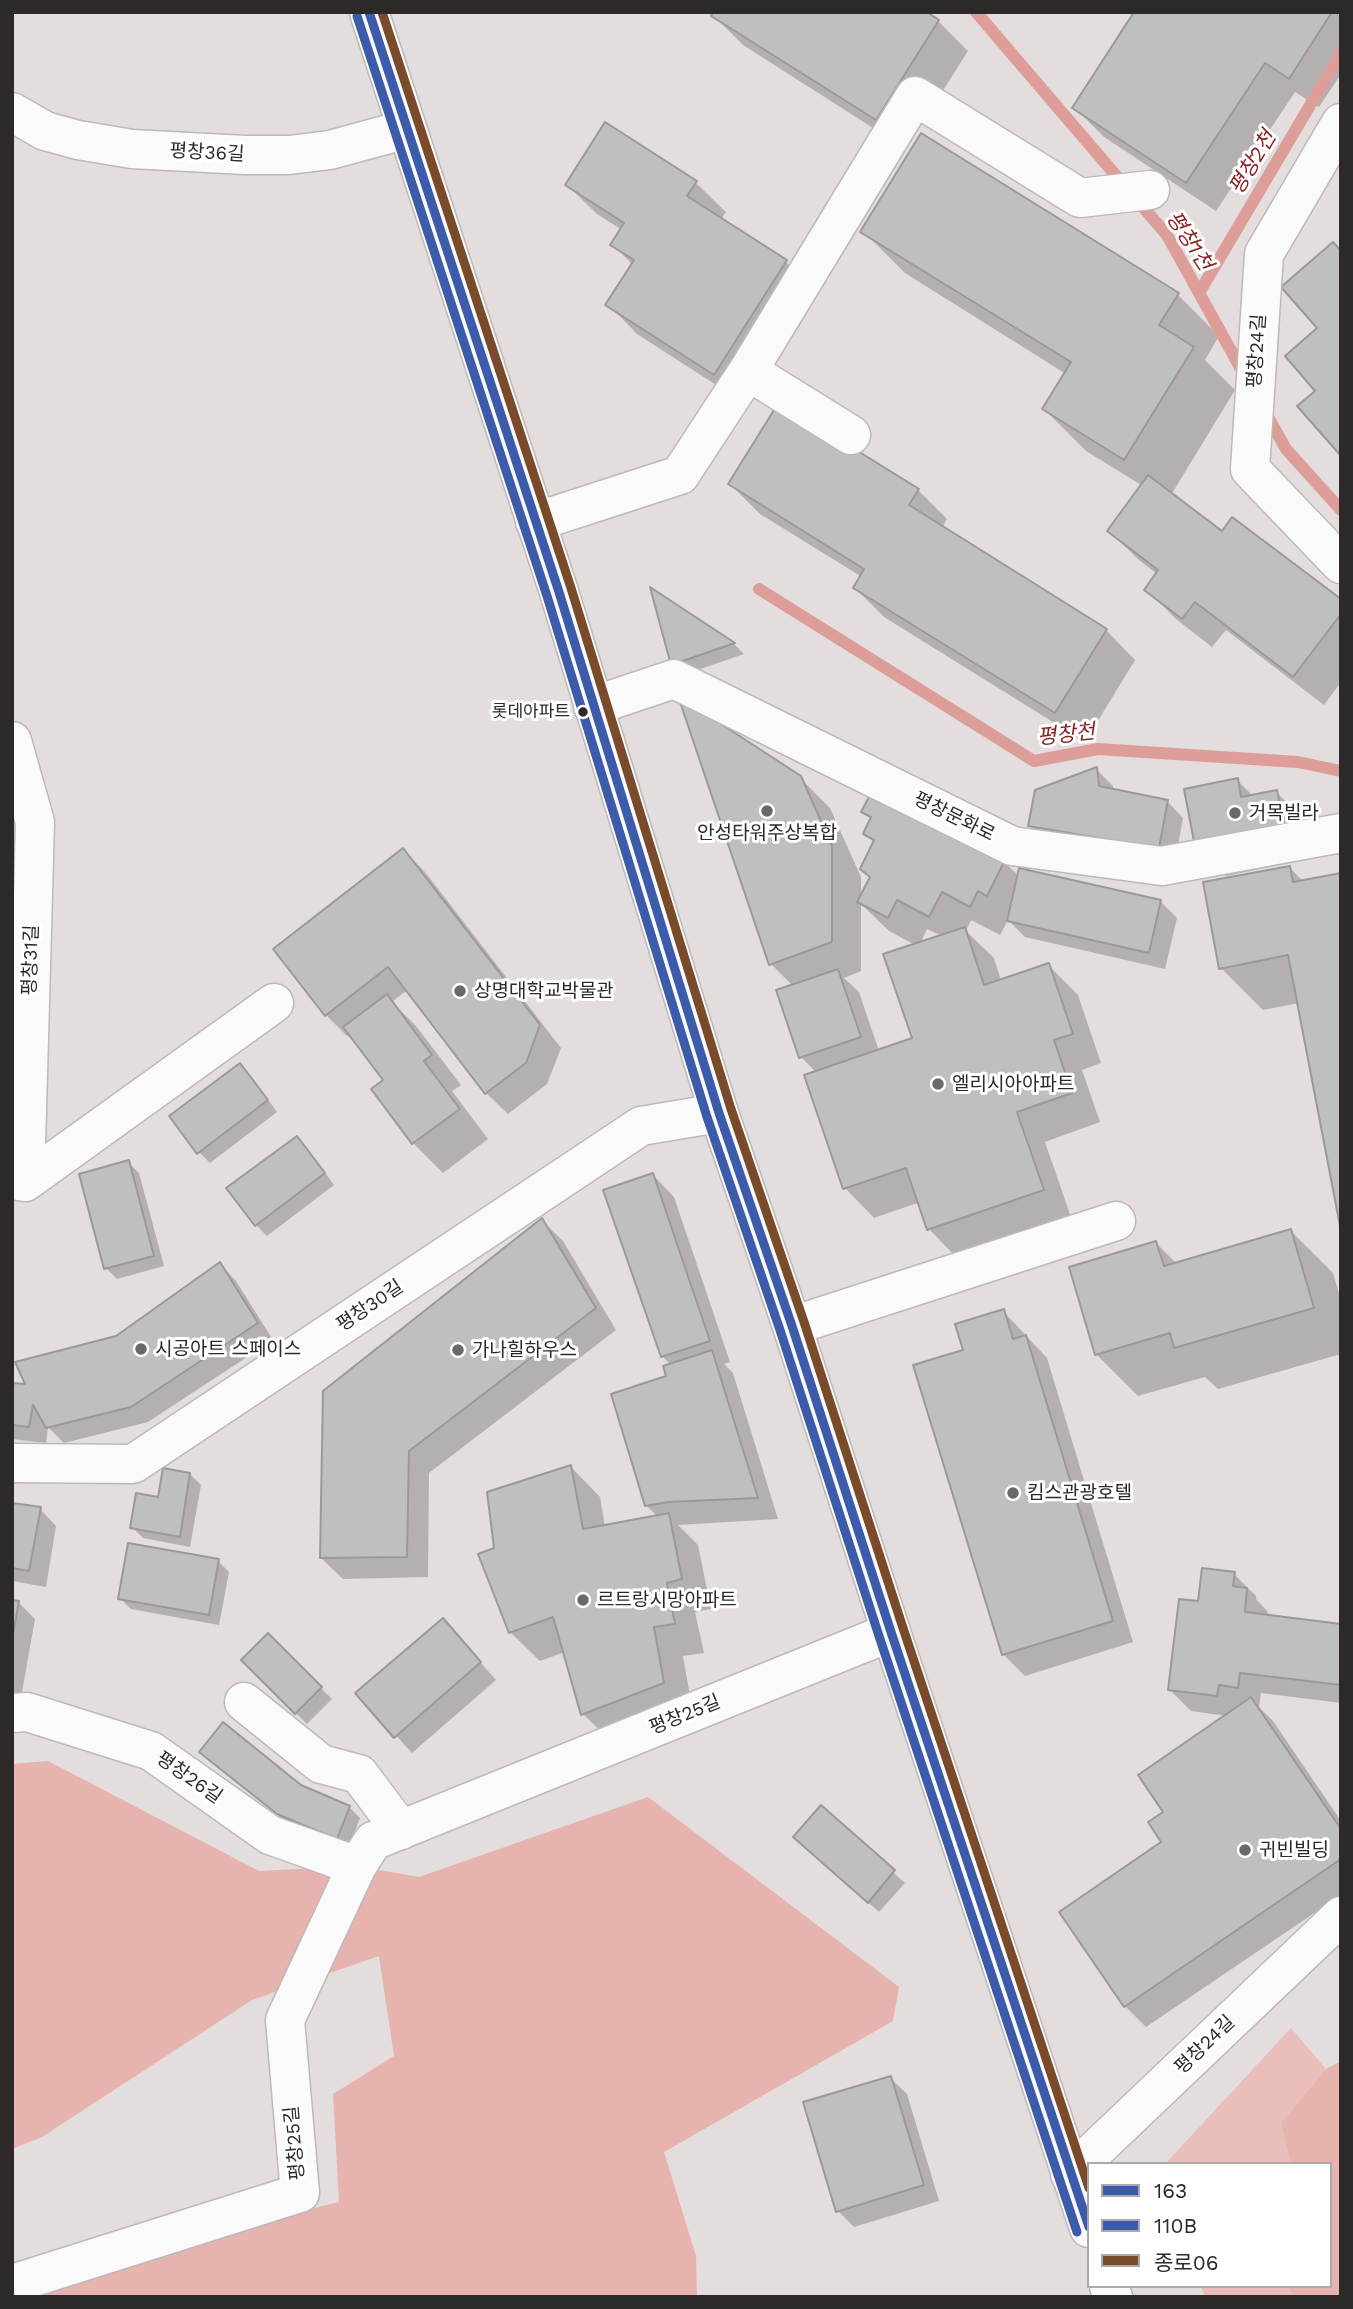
<!DOCTYPE html>
<html>
<head>
<meta charset="utf-8">
<style>
  body { margin:0 }
  #map { position:relative; width:1353px; height:2309px; overflow:hidden; background:#e3dddd; font-family:"Work Sans","Noto Sans KR",sans-serif }
  canvas { display:block }
  .frame { position:absolute; inset:0; border:14px solid #2d2928; pointer-events:none }
  .legend { position:absolute; left:1087px; top:2162px; width:245px; height:126px; box-sizing:border-box; background:#fff; border:2px solid #aba9a9; margin:0; padding:9px 12px; list-style:none; font-size:21px; color:#2d2928 }
  .legend li { display:flex; align-items:center; gap:14px; height:35px }
  .legend b { width:35px; border:2px solid #aba9a9 }
</style>
</head>
<body>
<div id="map">
<canvas width="1353" height="2309"></canvas>
<div class="frame"></div>
<ul class="legend">
<li><b style="height:9px;background:#3d5bab"></b>163</li>
<li><b style="height:9px;background:#3d5bab"></b>110B</li>
<li><b style="height:9px;background:#7a4b2a"></b>종로06</li>
</ul>
</div>
<script>
const context = document.querySelector('canvas').getContext('2d');
context.lineJoin = 'round';
function paint(path, color) { context.fillStyle = color; context.fill(path, 'evenodd'); }
const shape = rows => new Path2D(rows.map(r => 'M' + r).join(''));
function stroke(path, color, width, dash) { context.strokeStyle = color; context.lineWidth = width; context.lineCap = dash ? 'butt' : 'round'; context.setLineDash(dash || []); context.stroke(path); }
function write(font, color, halo, rows, align = 'center') {
  context.font = font + ' "Work Sans","Noto Sans KR",sans-serif'; context.lineWidth = 6; context.setLineDash([]); context.textBaseline = 'middle'; context.strokeStyle = halo; context.fillStyle = color; for (const [text, x, y, turn = 0] of rows) {
    context.save(); context.translate(x, y); context.rotate((+turn || 0) * Math.PI / 180); context.textAlign = isNaN(turn) ? turn : align; if (halo) context.strokeText(text, 0, 0); context.fillText(text, 0, 0); context.restore();
  }
}
paint(shape([
  [1291,2028,1326,2069,1281,2123,1291,2164,1165,2164],
  [1200,2286,1288,2286,1294,2297,1206,2297]
]), '#eabeba');
paint(shape([
  [48,1761,259,1871,357,1866,419,1877,648,1797,899,1987,893,2021,664,2152,696,2256,697,2297,30,2297,29,2279,339,2202,333,2094,394,2056,379,1956,252,2000,42,2137,12,2149,12,1764],
  [1341,2061,1341,2297,1294,2297,1288,2286,1330,2286,1330,2164,1291,2164,1281,2123,1326,2069]
]), '#e6b3ae');
paint(shape([
  [1136,12,1341,12,1341,74,1319,107,1295,92,1216,211,1104,137,1074,107],
  [713,15,938,21,968,51,906,149,743,45],
  [606,125,696,183,726,212,721,219,786,262,815,291,744,403,637,334,608,304,633,265,612,244,622,230,597,214,567,185],
  [863,231,1177,294,1219,336,1205,360,1235,390,1171,495,1222,534,1341,601,1341,682,1324,705,1226,630,1212,647,1176,619,1146,589,1157,574,1139,560,1109,531,1143,486,1086,451,1044,409,1066,374,905,273],
  [730,484,918,490,947,519,942,528,1106,630,1135,660,1085,742,884,617,855,588,862,577,760,514],
  [653,591,734,644,744,654,683,675],
  [1096,769,1113,786,1113,790,1167,801,1183,818,1175,863,1046,842,1029,825],
  [800,778,830,808,861,877,861,898,871,878,875,843,865,833,872,820,863,811,1004,862,1019,876,1160,901,1177,918,1165,969,1025,937,1008,920,1000,935,971,920,966,931,994,958,1001,981,1048,965,1078,995,1101,1063,1082,1070,1100,1122,1045,1142,1072,1220,958,1259,929,1229,920,1202,874,1218,845,1188,816,1072,801,1057,793,986,771,964],
  [861,904,889,931,915,945,914,1039,879,1051,859,992,844,978,861,971],
  [927,929,942,936,920,944],
  [1237,780,1253,796,1276,792,1306,821,1313,858,1226,876,1196,846],
  [403,850,425,872,561,1048,547,1084,508,1114,486,1093,407,990,392,1002,416,1026,461,1085,452,1091,488,1139,443,1173,413,1143,373,1089,385,1080,351,1034,347,1036,326,1015],
  [1289,867,1304,882,1299,1003,1263,1010,1221,968],
  [240,1065,251,1076,277,1112,210,1163,199,1152],
  [297,1138,308,1149,334,1185,267,1236,256,1225],
  [128,1162,139,1173,164,1266,117,1279,106,1268],
  [653,1175,674,1197,730,1362,724,1364,733,1373,778,1519,678,1525,698,1545,711,1609,695,1612,704,1653,683,1656,693,1713,613,1743,583,1714,565,1652,540,1661,510,1632,571,1467,600,1497,605,1527,658,1517,646,1505,671,1365,662,1356],
  [541,1220,563,1241,616,1330,429,1473,428,1577,343,1579,321,1558],
  [1291,1231,1333,1273,1341,1300,1341,1354,1218,1389,1205,1377,1138,1396,1096,1354,1156,1243,1177,1264],
  [220,1264,236,1281,273,1340,148,1422,64,1443,48,1427,46,1443,12,1439,12,1385,28,1386,117,1338],
  [1003,1311,1047,1358,1133,1642,1025,1676,1003,1654,965,1351],
  [190,1474,201,1485,190,1547,143,1538,132,1527,160,1499],
  [12,1504,40,1509,56,1526,46,1587,12,1581],
  [218,1561,229,1572,219,1625,131,1609,120,1598],
  [1234,1574,1256,1596,1256,1599,1268,1612,1267,1616,1341,1625,1341,1703,1261,1693,1259,1707,1273,1721,1341,1821,1341,1895,1146,2027,1125,2006,1164,1842,1166,1813,1227,1716,1191,1711,1170,1690,1199,1603],
  [12,1602,19,1603,35,1619,21,1698,12,1696],
  [443,1620,496,1680,412,1753,358,1694],
  [268,1635,332,1699,307,1724,243,1660],
  [213,1763,300,1787,349,1807,360,1818,348,1849,290,1825],
  [821,1808,905,1883,879,1912,806,1848],
  [890,2078,907,2094,939,2201,854,2227,838,2211]
]), '#0003');
stroke(shape([
  [976,12,1167,235,1245,376],
  [1199,293,1341,53],
  [1264,410,1286,449,1341,510],
  [759,589,1034,761,1098,749,1298,762,1341,771]
]), '#dd9d98', 12);
const building = shape([
  [713,12,927,12,939,20,876,120,711,16,713,12],
  [1134,12,1332,12,1289,79,1265,63,1186,183,1072,108,1134,12],
  [605,122,697,181,687,196,787,260,714,375,605,305,634,260,610,245,624,223,565,185,605,122],
  [921,133,1179,293,1159,325,1194,347,1124,460,1042,409,1071,362,860,232,921,133],
  [1333,242,1341,251,1341,456,1297,406,1315,391,1285,356,1317,328,1281,287,1333,242],
  [779,402,919,489,909,505,1107,629,1055,713,853,588,864,569,728,484,779,402],
  [1148,475,1222,531,1232,517,1341,599,1341,614,1293,677,1195,602,1182,619,1144,590,1158,570,1107,531,1148,475],
  [650,587,735,643,671,665,650,587],
  [678,696,801,776,832,846,832,942,769,965,678,696],
  [1097,767,1099,786,1168,800,1159,848,1028,826,1035,790,1097,767],
  [1238,778,1241,797,1277,790,1285,829,1195,847,1184,789,1238,778],
  [872,791,1005,860,987,896,978,891,970,907,942,892,929,917,897,900,888,918,857,902,870,877,860,869,874,840,863,834,871,817,861,812,872,791],
  [403,848,540,1025,526,1063,485,1094,388,967,325,1016,273,949,403,848],
  [1290,866,1293,882,1341,873,1341,1231,1288,955,1219,969,1203,882,1290,866],
  [1019,868,1161,900,1149,953,1007,921,1019,868],
  [965,927,984,985,1049,963,1073,1034,1054,1040,1072,1093,1017,1112,1044,1190,927,1230,906,1168,843,1189,804,1075,912,1038,883,954,965,927],
  [838,969,861,1037,799,1058,776,990,838,969],
  [387,994,432,1055,424,1061,460,1109,412,1144,371,1089,383,1080,343,1027,387,994],
  [240,1063,268,1100,197,1154,169,1116,240,1063],
  [297,1136,325,1173,255,1226,226,1188,297,1136],
  [129,1160,154,1256,104,1269,79,1174,129,1160],
  [653,1173,710,1341,661,1357,603,1190,653,1173],
  [542,1218,596,1308,409,1451,407,1557,320,1558,323,1391,542,1218],
  [1291,1229,1314,1308,1174,1348,1170,1333,1095,1355,1069,1267,1156,1241,1164,1266,1291,1229],
  [220,1262,258,1323,131,1407,46,1428,33,1405,29,1427,12,1425,12,1383,25,1384,15,1362,116,1336,220,1262],
  [1004,1309,1013,1339,1026,1335,1113,1621,1002,1655,913,1365,963,1350,955,1324,1004,1309],
  [712,1350,758,1498,668,1502,645,1506,611,1394,666,1376,663,1366,712,1350],
  [571,1465,583,1529,669,1513,682,1579,667,1583,675,1624,654,1627,664,1683,581,1715,553,1617,509,1633,478,1554,494,1548,487,1492,571,1465],
  [163,1468,190,1473,180,1537,130,1528,136,1493,158,1497,163,1468],
  [12,1503,41,1507,29,1571,12,1568,12,1503],
  [128,1543,219,1559,209,1615,118,1599,128,1543],
  [1202,1568,1235,1572,1233,1586,1247,1588,1245,1612,1341,1624,1341,1685,1240,1673,1238,1688,1219,1685,1217,1696,1168,1690,1179,1599,1198,1601,1202,1568],
  [12,1600,19,1601,12,1640,12,1600],
  [443,1618,481,1662,394,1738,355,1693,443,1618],
  [268,1633,322,1687,295,1714,241,1660,268,1633],
  [1251,1697,1341,1829,1341,1859,1124,2007,1059,1912,1161,1842,1148,1822,1163,1812,1138,1775,1251,1697],
  [223,1722,301,1785,350,1806,337,1839,277,1814,199,1752,223,1722],
  [821,1805,895,1870,868,1903,793,1837,821,1805],
  [891,2076,924,2185,836,2212,803,2102,891,2076]
]);
paint(building, '#bfbfbe');
stroke(building, '#9a9998', 2);
const minor = shape([
  [12,112,45,131,78,140,132,149,245,155,289,155,330,150,407,129],
  [1341,123,1264,254,1250,469,1341,564],
  [748,371,851,435],
  [535,522,680,475,748,371,915,96,1080,198,1150,190],
  [593,706,674,679,1012,846,1162,866,1341,833],
  [12,741,35,822,25,1182],
  [12,1180,25,1182,274,1003],
  [792,1326,1116,1221],
  [12,1463,133,1464,641,1126,719,1113],
  [244,1702,321,1764,359,1774,401,1830],
  [12,1713,27,1712,151,1751,270,1835,357,1866],
  [1070,2174,1341,1916],
  [12,2284,300,2193,285,2020,357,1866,373,1841,891,1632]
]);
const major = shape([
  [369,12,559,592,719,1113,792,1326,891,1632,1089,2228],
  [1109,2286,1113,2297]
]);
stroke(minor, '#beb9b9', 41);
stroke(major, '#beb9b9', 41);
stroke(minor, '#fbfafa', 38);
stroke(major, '#fbfafa', 38);
stroke(shape([
  [369,12,559,592,719,1113,792,1326,891,1632,1089,2227]
]), '#3d5bab', 9);
stroke(shape([
  [357,16,547,596,707,1117,780,1330,879,1636,1077,2232]
]), '#3d5bab', 9);
stroke(shape([
  [382,12,571,588,731,1109,804,1322,903,1628,1089,2188]
]), '#7a4b2a', 9);
for (const [x, y, r, color] of [
  [583,712,6,"#2d2928"],
  [767,811,7,"#6d6867"],
  [1235,813,7,"#6d6867"],
  [460,991,7,"#6d6867"],
  [938,1084,7,"#6d6867"],
  [141,1349,7,"#6d6867"],
  [458,1350,7,"#6d6867"],
  [1013,1493,7,"#6d6867"],
  [583,1600,7,"#6d6867"],
  [1245,1850,7,"#6d6867"]
]) { const dot = new Path2D(); dot.arc(x, y, r, 0, 2 * Math.PI); context.fillStyle = color; context.fill(dot); stroke(dot, '#fff', 2.5); }
write('17px', '#2d2928', '#fff', [
  ["롯데아파트",570,712]
], 'right');
write('19px', '#2d2928', '#fff', [
  ["평창36길",207,153,3],
  ["평창24길",1257,351,-86],
  ["평창문화로",954,817,26],
  ["평창31길",31,960,-88],
  ["평창30길",370,1306,-34],
  ["평창25길",685,1715,-22],
  ["평창26길",189,1778,35],
  ["평창24길",1205,2045,-44],
  ["평창25길",295,2143,-95]
]);
write('19px', '#2d2928', '#fff', [
  ["거목빌라",1249,813],
  ["안성타워주상복합",767,833,"center"],
  ["상명대학교박물관",474,991],
  ["엘리시아아파트",952,1084],
  ["시공아트 스페이스",155,1349],
  ["가나힐하우스",472,1350],
  ["킴스관광호텔",1027,1493],
  ["르트랑시망아파트",597,1600],
  ["귀빈빌딩",1259,1850]
], 'left');
write('italic 21px', '#892022', '#fff', [
  ["평창2천",1253,163,-59],
  ["평창1천",1189,241,57],
  ["평창천",1066,735,-6]
]);
</script>
</body>
</html>
